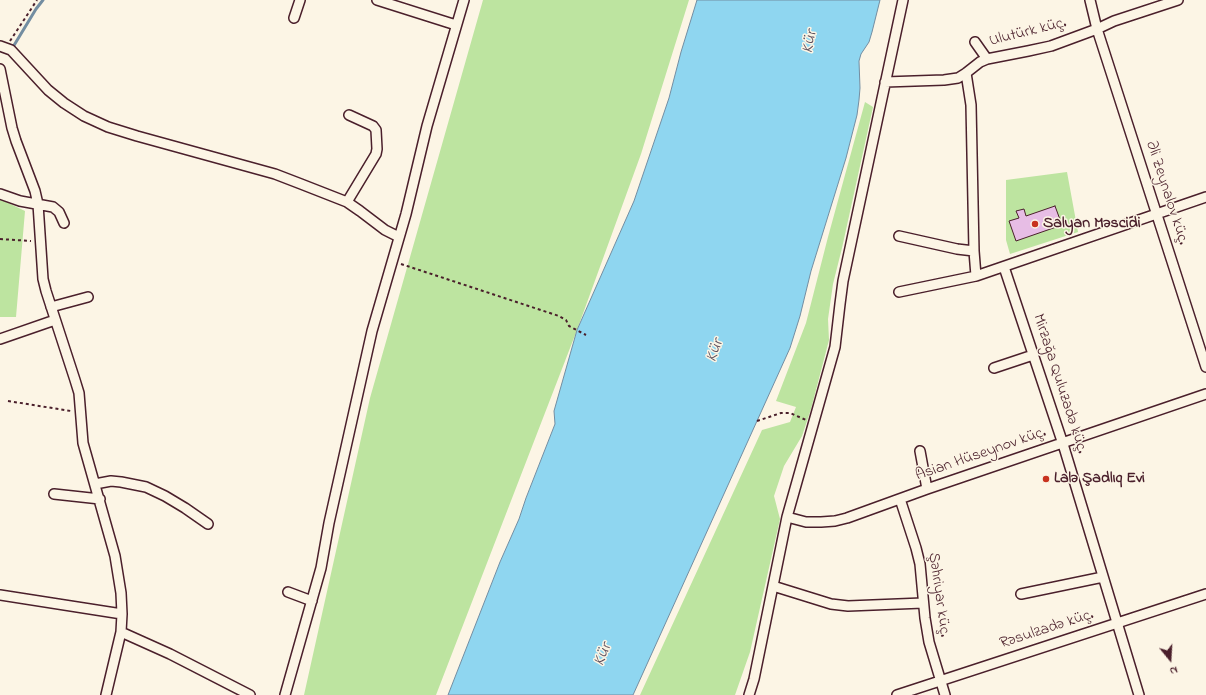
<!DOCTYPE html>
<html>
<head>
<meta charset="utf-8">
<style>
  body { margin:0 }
  #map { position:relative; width:1206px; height:695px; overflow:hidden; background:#fcf5e5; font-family:"Indie Flower",sans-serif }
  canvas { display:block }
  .north { position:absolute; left:1150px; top:639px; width:40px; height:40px; -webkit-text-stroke:3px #fcf5e5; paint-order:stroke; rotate:162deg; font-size:11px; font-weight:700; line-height:16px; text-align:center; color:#4a1f2b }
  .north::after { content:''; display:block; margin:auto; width:14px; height:18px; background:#4a1f2b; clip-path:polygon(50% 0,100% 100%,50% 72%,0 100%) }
</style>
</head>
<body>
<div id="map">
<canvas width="1206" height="695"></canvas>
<div class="north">N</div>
</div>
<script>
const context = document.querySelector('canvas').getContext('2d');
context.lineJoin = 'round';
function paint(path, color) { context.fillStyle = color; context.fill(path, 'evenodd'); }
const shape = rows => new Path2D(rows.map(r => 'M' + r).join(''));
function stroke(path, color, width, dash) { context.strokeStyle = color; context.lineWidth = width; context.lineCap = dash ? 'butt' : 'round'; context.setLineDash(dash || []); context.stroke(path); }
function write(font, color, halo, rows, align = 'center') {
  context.font = font + ' "Indie Flower",sans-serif'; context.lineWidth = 3; context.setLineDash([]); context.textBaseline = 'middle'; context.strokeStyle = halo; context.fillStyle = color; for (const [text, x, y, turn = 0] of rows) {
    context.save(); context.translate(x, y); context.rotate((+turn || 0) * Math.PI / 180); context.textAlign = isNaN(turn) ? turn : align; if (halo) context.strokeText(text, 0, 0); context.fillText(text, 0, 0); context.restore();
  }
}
paint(shape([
  [483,0,689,0,641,154,577,330,436,695,304,695,370,398],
  [865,102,873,107,842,248,833,284,828,319,829,340,811,409,802,436,784,466,774,496,780,519,750,652,735,695,640,695,762,430,790,422,796,407,776,401,806,323,828,237],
  [1067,172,1078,232,1010,254,1006,240,1006,180],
  [0,199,25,211,16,317,0,317]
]), '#bde4a0');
const water = shape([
  [697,0,880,0,872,32,869,42,861,54,859,61,860,88,859,100,857,115,846,158,811,271,800,316,790,348,633,695,448,695,500,562,519,519,526,498,555,424,554,411,577,330,634,201,669,98,681,52,697,0]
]);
paint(water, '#8fd6f0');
stroke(water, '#738da1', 1);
stroke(shape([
  [13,47,36,9,43,0]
]), '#738da1', 3);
const building = shape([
  [1055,206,1062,225,1016,241,1009,221,1019,218,1016,211,1024,209,1026,216,1055,206]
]);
paint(building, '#e7bde5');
stroke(building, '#4a1f2b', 1);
const street = shape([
  [377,0,456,25],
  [1090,0,1097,29,1206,367],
  [294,18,300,0],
  [975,42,987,59],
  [0,46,11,50,48,90,64,103,84,116,108,127,137,136,275,174,301,184,347,202,360,211,385,230,399,237],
  [0,69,12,128,16,141,35,191,38,204,43,279,46,291,75,380,79,393,83,443,115,556,121,593,122,614,121,632,106,695],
  [966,73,971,105,974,251,976,276],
  [885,82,944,80,958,78,966,73,980,62,987,59,1028,51,1051,46,1097,29,1114,21,1178,0],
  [0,194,20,201,53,207,59,212,64,223],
  [347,202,376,154,377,149,376,130,373,126,349,115],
  [899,236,957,249,974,251],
  [1004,267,1063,444,1139,695],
  [899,292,976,276,1206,197],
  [51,307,88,297],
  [0,339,55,320],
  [994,368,1033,355],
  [920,451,927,489],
  [95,484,111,481,121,482,146,487,165,496,185,508,208,524],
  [54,494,100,499],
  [900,499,916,548,920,564,925,618,929,642,945,695],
  [787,517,806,522,821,522,835,521,847,518,927,489,1206,394],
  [773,586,831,604,848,606,923,603],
  [288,592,312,601],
  [1021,594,1103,577],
  [0,595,122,614],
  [121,632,170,654,250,695],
  [285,695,321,568,329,523,372,331,406,214,427,126,464,0],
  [749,695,754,679,787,517,835,347,840,304,843,281,903,0],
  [897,695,1206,594]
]);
stroke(street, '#4a1f2b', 12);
stroke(shape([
  [10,41,37,0],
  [0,239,31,241],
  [401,264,559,316,566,320,569,326,586,335],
  [8,401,71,411],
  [757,421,781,413,790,413,806,420]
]), '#4a1f2b', 2, [3, 3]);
stroke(street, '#fcf5e5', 9);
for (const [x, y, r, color] of [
  [1035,224,4,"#c8321e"],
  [1046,479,4,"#c8321e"]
]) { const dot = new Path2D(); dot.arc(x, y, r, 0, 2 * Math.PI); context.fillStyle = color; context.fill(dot); stroke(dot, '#fcf5e5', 1.5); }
write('16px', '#4a1f2b', '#fcf5e5', [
  ["Ulutürk küç.",1028,33,-14],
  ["Əli Zeynalov küç.",1166,193,72],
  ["Mirzağa Quluzadə küç.",1059,384,72],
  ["Asian Hüseynov küç.",981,455,-19],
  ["Şəhriyar küç.",938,595,82],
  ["Rəsulzadə küç.",1047,630,-18]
]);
write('bold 16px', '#4a1f2b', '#fcf5e5', [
  ["Salyan Məscidi",1043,224],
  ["Lalə Şadlıq Evi",1054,479]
], 'left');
write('italic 17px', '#5b4d5c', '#fcf5e5', [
  ["Kür",811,42,-79],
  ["Kür",716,351,-70],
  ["Kür",604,655,-68]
]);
</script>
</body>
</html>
